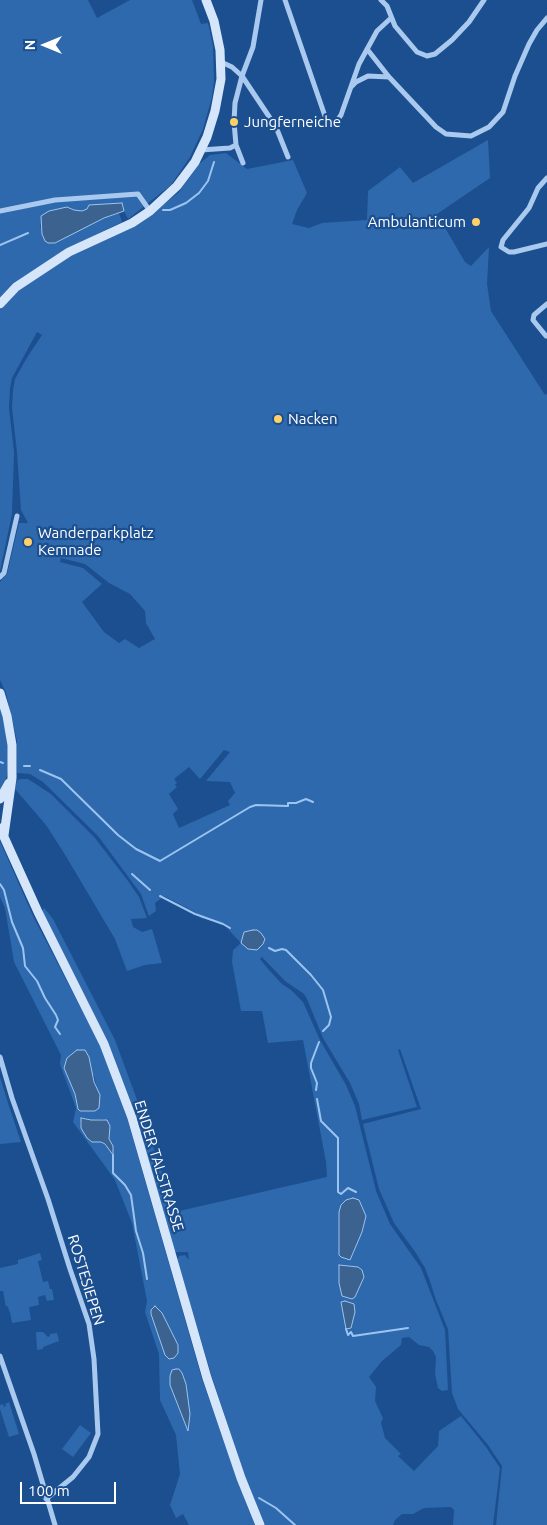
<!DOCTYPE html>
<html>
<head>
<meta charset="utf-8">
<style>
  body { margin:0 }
  #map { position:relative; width:547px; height:1525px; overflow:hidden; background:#1b4f8f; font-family:Ubuntu,sans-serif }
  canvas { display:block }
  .north { position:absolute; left:20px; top:20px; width:50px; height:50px; -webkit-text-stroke:4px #1b4f8f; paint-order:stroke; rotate:270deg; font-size:14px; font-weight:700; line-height:20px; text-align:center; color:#fff }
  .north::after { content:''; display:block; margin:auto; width:18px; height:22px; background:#fff; clip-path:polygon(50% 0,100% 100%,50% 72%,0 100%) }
  .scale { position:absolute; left:20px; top:1482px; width:96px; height:22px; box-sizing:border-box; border:2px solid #fff; border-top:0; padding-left:6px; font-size:15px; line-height:18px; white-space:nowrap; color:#fff; -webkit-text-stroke:4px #1b4f8f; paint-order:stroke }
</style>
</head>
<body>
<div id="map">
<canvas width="547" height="1525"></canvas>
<div class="north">N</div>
<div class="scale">100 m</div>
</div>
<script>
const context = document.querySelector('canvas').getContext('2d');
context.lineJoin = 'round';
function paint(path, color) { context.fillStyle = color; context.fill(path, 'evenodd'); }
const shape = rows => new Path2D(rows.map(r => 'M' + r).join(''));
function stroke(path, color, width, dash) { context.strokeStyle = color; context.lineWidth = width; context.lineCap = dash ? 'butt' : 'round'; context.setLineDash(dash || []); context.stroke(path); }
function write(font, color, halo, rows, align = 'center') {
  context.font = font + ' Ubuntu,sans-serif'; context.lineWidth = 4.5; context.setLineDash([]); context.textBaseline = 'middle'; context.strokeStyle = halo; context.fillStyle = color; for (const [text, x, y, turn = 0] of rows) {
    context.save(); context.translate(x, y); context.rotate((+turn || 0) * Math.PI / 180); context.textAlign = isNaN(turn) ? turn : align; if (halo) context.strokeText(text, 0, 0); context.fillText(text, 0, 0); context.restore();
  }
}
paint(shape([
  [0,0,88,0,97,18,130,0,192,0,201,24,208,23,213,46,214,81,212,97,203,129,190,157,171,185,128,219,124,211,122,203,82,211,74,210,67,207,40,225,45,241,119,213,122,222,69,248,13,284,0,297],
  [488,140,490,178,437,214,465,262,471,266,489,247,487,284,491,311,545,395,547,394,547,1525,496,1525,502,1466,488,1445,458,1409,452,1393,448,1329,436,1300,429,1278,425,1268,416,1253,394,1223,379,1189,363,1124,421,1109,400,1049,398,1050,417,1107,362,1120,359,1104,350,1083,323,1038,307,999,304,994,285,981,262,957,260,959,269,970,282,984,291,990,303,1002,320,1040,346,1085,355,1106,376,1191,390,1224,421,1268,445,1330,448,1390,442,1391,438,1388,435,1374,436,1357,433,1351,429,1347,419,1345,409,1337,402,1338,401,1345,382,1361,369,1377,376,1387,375,1401,383,1418,381,1423,385,1438,401,1454,398,1456,414,1471,438,1446,439,1431,461,1416,486,1447,500,1468,493,1525,453,1525,454,1510,451,1507,424,1508,413,1514,402,1514,395,1520,393,1525,265,1525,245,1477,212,1377,177,1260,179,1256,185,1255,189,1260,188,1252,174,1252,137,1118,108,1042,42,911,44,908,53,919,115,1040,143,1116,175,1212,327,1177,326,1162,303,1040,268,1043,262,1011,241,1011,232,962,233,950,241,943,223,924,201,918,195,912,164,896,155,903,156,911,149,916,141,894,98,836,43,782,30,774,17,773,17,741,6,693,0,680,0,582,7,574,19,523,28,523,21,510,17,452,12,408,13,390,15,379,28,356,42,335,37,332,12,378,10,389,9,408,14,452,12,514,0,571,0,310,19,290,71,255,154,212,179,192,199,164,210,155,226,153,247,169,293,160,307,193,297,210,292,224,309,228,322,223,367,220,368,191,400,167,413,183],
  [61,558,85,564,109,583,130,594,145,611,146,623,155,639,139,648,125,639,119,643,104,632,82,602,102,584,83,568,60,562],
  [224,750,230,752,206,781,230,782,235,793,228,801,230,805,179,828,173,814,178,809,169,794,177,787,175,785,177,783,174,779,189,767,200,779],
  [353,1198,362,1232,350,1260,341,1257,339,1255,341,1205,346,1200],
  [339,1265,349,1266,364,1277,359,1286,339,1283],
  [0,706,8,742,8,770,6,780,0,795],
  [22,779,28,779,51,794,95,838,128,881,139,897,147,918,131,919,133,927,142,932,152,929,162,963,145,965,127,971,115,939,64,853,46,825,15,789,17,780],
  [0,841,33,916,100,1045,128,1121,202,1379,237,1479,255,1525,189,1525,183,1514,176,1518,170,1505,180,1474,176,1435,160,1400,159,1354,145,1312,147,1301,132,1223,115,1180,73,1122,76,1108,60,1064,61,1055,14,962,5,908,0,897],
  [64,1068,94,1076,100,1102,95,1111,80,1111,78,1109,75,1094],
  [83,1118,90,1120,104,1119,110,1130,109,1140,113,1146,113,1154,108,1147,101,1142,92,1142,87,1138,80,1123],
  [170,1376,186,1384,190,1414,188,1430,170,1385],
  [0,1077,8,1103,21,1142,0,1144],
  [40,1253,42,1260,38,1261,43,1282,48,1281,50,1289,52,1289,54,1300,47,1301,45,1295,38,1297,39,1305,29,1307,31,1320,12,1323,10,1312,9,1311,8,1306,6,1307,3,1291,0,1291,0,1268,18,1264,18,1260],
  [36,1332,43,1332,48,1337,50,1336,50,1334,57,1333,59,1341,43,1347,43,1349,37,1350],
  [9,1402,19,1434,9,1437,0,1409,0,1405,3,1404,4,1407,6,1406,5,1404],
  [80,1425,91,1433,73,1457,62,1449]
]), '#2e69ad');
const water = shape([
  [122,203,124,211,104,218,55,243,48,243,45,241,42,234,41,216,49,211,67,207,74,210,82,211,87,209,89,205,122,203],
  [253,930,257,930,261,933,265,939,263,944,257,950,248,949,241,943,244,932,253,930],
  [77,1050,85,1050,89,1057,94,1082,100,1095,99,1108,95,1111,80,1111,78,1109,75,1094,64,1068,67,1058,77,1050],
  [81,1118,91,1120,107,1120,110,1126,109,1139,113,1146,113,1155,105,1144,101,1142,92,1142,87,1138,81,1128,81,1118],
  [353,1198,359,1200,366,1216,362,1232,350,1260,341,1257,339,1255,339,1212,341,1205,346,1200,353,1198],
  [339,1265,358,1267,362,1270,364,1277,355,1297,352,1299,342,1296,339,1283,339,1265],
  [345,1301,354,1304,355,1312,351,1328,346,1329,341,1302,345,1301],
  [155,1306,162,1313,178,1345,178,1353,174,1358,169,1359,165,1355,151,1314,151,1310,155,1306],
  [176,1369,179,1369,182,1373,186,1384,190,1414,188,1431,170,1385,170,1376,172,1370,176,1369]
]);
paint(water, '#3c6290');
stroke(water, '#9cc4f0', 1);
stroke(shape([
  [163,210,170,210,186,203,199,193,208,181,214,162],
  [0,245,28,233],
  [0,762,3,763],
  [24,766,30,766],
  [40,770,61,779,118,835,136,849,160,861,250,807,256,805,288,806,288,803,296,803,306,799,313,802],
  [132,874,150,890],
  [0,884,4,890,12,922,23,948,25,966,37,981,45,998,56,1015,58,1020,55,1027,60,1034],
  [160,896,195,914,223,924,230,928],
  [269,948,275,951,282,949,286,950,311,975,323,990,331,1017,329,1025,323,1031],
  [316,1090,317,1083,311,1068,311,1063,319,1042],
  [317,1099,321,1121,338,1138,338,1192,341,1194,348,1188,356,1192],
  [113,1155,113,1173,125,1185,131,1195,136,1231,143,1253,147,1279],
  [346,1329,348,1335,351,1332,353,1336,408,1328],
  [259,1498,276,1508,295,1525]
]), '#9cc4f0', 2);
stroke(shape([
  [285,0,327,122,330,124,336,122,341,115,359,64,377,31,391,18],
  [381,0,387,6,395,26,417,52,427,56,435,54,452,40,469,22,484,0],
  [367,49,389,77,436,127,446,134,471,136,489,127,503,112,515,76,529,44,537,30,547,18],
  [221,62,232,67,242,76,276,127,288,157],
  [351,87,356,82,368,76,389,77],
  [201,150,230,148,236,145],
  [243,163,236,145,234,122,235,103,242,76,253,47,261,0],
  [547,178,538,188,529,208,503,240,501,247,509,252,514,252,547,244],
  [0,211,55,200,138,194,150,211],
  [546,336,533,320,534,315,547,304],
  [0,577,4,573,17,516],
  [0,1057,12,1098,48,1199,70,1269,89,1324,94,1359,98,1434,89,1457,73,1477,46,1499],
  [0,1356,34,1454,55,1525]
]), '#a9c9ee', 5);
stroke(shape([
  [0,304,16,287,69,252,132,223,150,211,177,186,195,162,207,137,215,111,221,79,220,50,214,21,206,0],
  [0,693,7,716,12,745,12,778,4,835],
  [0,799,9,783],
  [0,828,38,912,104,1044,132,1118,207,1378,241,1478,260,1525]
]), '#d6e6fa', 9);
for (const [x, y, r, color] of [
  [234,122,5,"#ffd166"],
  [476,222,5,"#ffd166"],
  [278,419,5,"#ffd166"],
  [28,542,5,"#ffd166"]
]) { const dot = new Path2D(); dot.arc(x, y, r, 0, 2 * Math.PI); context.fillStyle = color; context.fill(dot); stroke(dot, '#1b4f8f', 2); }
write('15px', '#fff', '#1b4f8f', [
  ["Jungferneiche",244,122],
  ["Ambulanticum",466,222,"right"],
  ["Nacken",288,419],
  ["Wanderparkplatz",38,533],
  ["Kemnade",38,550]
], 'left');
write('15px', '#fff', '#1b4f8f', [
  ["ENDER TALSTRASSE",159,1166,73],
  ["ROSTESIEPEN",86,1280,73]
]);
</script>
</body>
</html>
